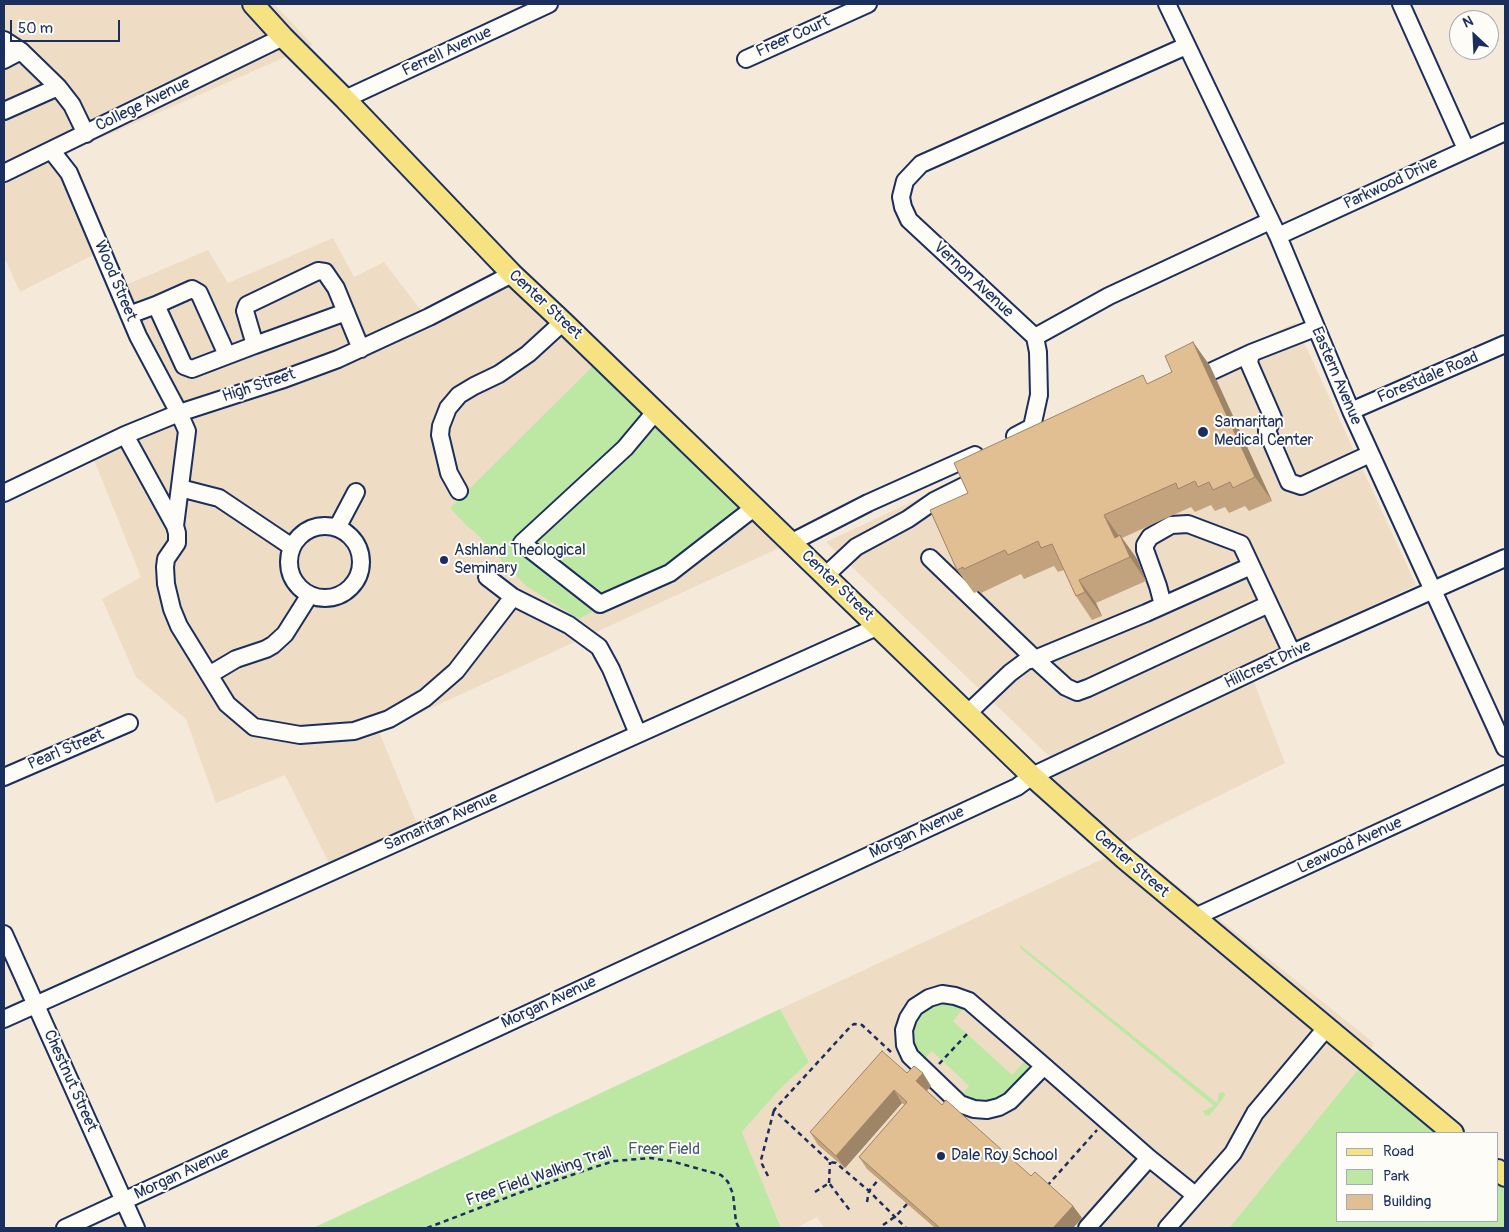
<!DOCTYPE html>
<html>
<head>
<meta charset="utf-8">
<style>
  body { margin:0 }
  #map { position:relative; width:1509px; height:1232px; overflow:hidden; background:#f5e9d9; font-family:Pangolin,sans-serif }
  canvas { display:block }
  .frame { position:absolute; inset:0; border:5px solid #1b2f5e; pointer-events:none }
  .legend { position:absolute; left:1336px; top:1132px; width:162px; height:90px; box-sizing:border-box; background:#fdfcf7; border:1px solid #a3aaba; margin:0; padding:6px 9px; list-style:none; font-size:15px; color:#1b2f5e }
  .legend li { display:flex; align-items:center; gap:10px; height:25px }
  .legend b { width:25px; border:1px solid #a3aaba }
  .north { position:absolute; left:1449px; top:10px; width:50px; height:50px; box-sizing:border-box; background:#fdfcf7; border:1px solid #a3aaba; border-radius:50%; rotate:335deg; font-size:14px; font-weight:700; line-height:20px; text-align:center; color:#1b2f5e }
  .north::after { content:''; display:block; margin:auto; width:18px; height:22px; background:#1b2f5e; clip-path:polygon(50% 0,100% 100%,50% 72%,0 100%) }
  .scale { position:absolute; left:10px; top:20px; width:110px; height:22px; box-sizing:border-box; border:2px solid #1b2f5e; border-top:0; padding-left:6px; font-size:15px; line-height:18px; white-space:nowrap; color:#1b2f5e; -webkit-text-stroke:4px #fdfcf7; paint-order:stroke }
</style>
</head>
<body>
<div id="map">
<canvas width="1509" height="1232"></canvas>
<div class="frame"></div>
<ul class="legend">
<li><b style="height:6px;background:#f6e281"></b>Road</li>
<li><b style="height:14px;background:#bde8a4"></b>Park</li>
<li><b style="height:14px;background:#e2be93"></b>Building</li>
</ul>
<div class="north">N</div>
<div class="scale">50 m</div>
</div>
<script>
const context = document.querySelector('canvas').getContext('2d');
context.lineJoin = 'round';
function paint(path, color) { context.fillStyle = color; context.fill(path, 'evenodd'); }
const shape = rows => new Path2D(rows.map(r => 'M' + r).join(''));
function stroke(path, color, width, dash) { context.strokeStyle = color; context.lineWidth = width; context.lineCap = dash ? 'butt' : 'round'; context.setLineDash(dash || []); context.stroke(path); }
function write(font, color, halo, rows, align = 'center') {
  context.font = font + ' Pangolin,sans-serif'; context.lineWidth = 4; context.setLineDash([]); context.textBaseline = 'middle'; context.strokeStyle = halo; context.fillStyle = color; for (const [text, x, y, turn = 0] of rows) {
    context.save(); context.translate(x, y); context.rotate((+turn || 0) * Math.PI / 180); context.textAlign = isNaN(turn) ? turn : align; if (halo) context.strokeText(text, 0, 0); context.fillText(text, 0, 0); context.restore();
  }
}
paint(shape([
  [4,4,274,4,313,45,55,158,97,253,20,292,4,257],
  [333,238,354,277,384,262,423,313,512,274,792,542,379,732,418,826,330,865,285,775,216,803,186,719,136,677,102,599,141,577,92,455,174,416,114,290,208,250,228,283],
  [1295,323,1416,585,1247,664,1285,763,1124,843,1374,1043,1361,1066,1229,1228,824,1228,817,1217,796,1228,781,1228,742,1132,781,1088,809,1062,780,1009,1109,856,1042,794,1049,756,826,542]
]), '#efdcc4');
paint(shape([
  [597,362,748,505,666,570,579,619,526,586,474,531,468,527,450,508],
  [1020,945,1217,1103,1219,1093,1223,1092,1225,1094,1225,1096,1209,1116,1205,1115,1203,1111,1214,1106,1020,948],
  [948,1001,964,1007,953,1021,1012,1075,1024,1062,1027,1063,1028,1070,1026,1074,1002,1099,987,1104,971,1102,961,1095,969,1086,932,1051,923,1060,912,1047,910,1035,919,1013,927,1006],
  [780,1009,809,1062,781,1088,742,1132,781,1228,313,1228],
  [1361,1066,1444,1133,1338,1133,1338,1221,1498,1221,1498,1177,1505,1183,1505,1228,1229,1228]
]), '#bde8a4');
const minor = shape([
  [1167,4,1278,236,1351,411,1505,748],
  [1401,4,1466,149],
  [4,40,21,51,58,87,72,105,86,134],
  [746,59,868,4],
  [4,60,21,51],
  [345,99,549,4],
  [4,111,58,87],
  [51,150,69,173,138,336,179,413,187,431,175,526],
  [4,173,283,37],
  [1278,236,1505,132],
  [156,305,192,289,199,293,227,355],
  [129,315,156,305,184,366,192,369,255,345,245,311,247,305,318,271,325,272,336,288,361,349],
  [1315,328,1251,353,1249,363,1273,418,1267,431,1289,482,1301,486,1370,454],
  [1035,337,1109,296,1270,221],
  [255,345,346,312],
  [1193,380,1251,353],
  [656,411,625,448,522,543,600,604,670,573,755,507],
  [1351,411,1505,344],
  [125,435,175,526,177,533,177,543,166,559,165,567,166,584,172,609,179,626,227,704,254,727,300,735,354,731,389,719,425,698,456,671,513,597],
  [1015,436,1032,427,1039,395,1038,352,1035,337,909,220,903,207,901,197,905,181,921,164,1186,46],
  [180,488,219,498,292,547],
  [459,491,449,473,440,435,441,426,448,408,459,395,474,386,499,374,528,354,563,322],
  [4,493,125,435,179,413,281,380,338,359,429,317,512,274],
  '289 562a36 36 0 1 1 72 0a36 36 0 1 1-72 0Z',
  [337,528,356,492],
  [792,542,868,503,975,455],
  [930,558,1035,659,1066,687,1077,692,1088,688,1269,604],
  [826,575,856,547,908,519,934,501,984,476],
  [487,577,513,597,569,625,599,647,611,669,638,734],
  [1163,605,1158,586,1145,550,1145,545,1150,537,1171,525,1188,524,1241,544,1292,653],
  [209,675,236,659,266,649,273,645,285,634,309,596],
  [968,713,1010,673,1026,661,1035,659,1146,613,1251,566],
  [4,777,129,723],
  [1195,917,1505,774],
  [4,934,136,1228],
  [4,1019,879,626],
  [1044,1066,1010,1101,999,1107,987,1110,974,1109,960,1104,910,1056,905,1045,904,1030,908,1018,915,1007,929,998,942,994,955,996,969,1001,1044,1066,1149,1158,1195,1195],
  [65,1228,1017,787,1032,776,1292,653,1505,558],
  [1087,1228,1149,1158],
  [1167,1228,1233,1153,1255,1113,1327,1027]
]);
const major = shape([
  [253,4,283,37,345,99,512,274,563,322,1032,776,1125,859,1453,1133],
  [1498,1170,1505,1176]
]);
stroke(minor, '#1b2f5e', 20);
stroke(major, '#1b2f5e', 24);
stroke(shape([
  [891,1052,862,1025,854,1024,851,1026,774,1110,830,1162,836,1163,869,1191,906,1228],
  [939,1064,967,1034],
  [768,1176,762,1164,761,1160,774,1110],
  [829,1183,830,1162],
  [1047,1186,1097,1130],
  [815,1192,829,1183,851,1212],
  [867,1202,869,1191,879,1179],
  [883,1225,896,1216,907,1204],
  [427,1228,516,1194,592,1168,614,1161,650,1158,671,1161,721,1175,728,1182,733,1194,736,1222,739,1228]
]), '#1b2f5e', 2.5, [5, 4]);
stroke(minor, '#fdfcf7', 16);
stroke(major, '#f6e281', 20);
paint(shape([
  [1193,342,1210,366,1272,501,1249,511,1245,506,1229,513,1225,507,1215,511,1211,505,1195,512,1191,507,1122,538,1137,559,1146,581,1096,603,1102,616,1092,620,1076,596,1064,570,1058,572,1054,566,1024,579,1021,574,981,593,979,591,974,593,957,570,968,493,1149,383,1172,372],
  [907,1073,931,1086,927,1091,942,1105,1031,1176,1073,1206,1082,1218,1073,1228,935,1228,867,1169,859,1157,905,1105,902,1103,845,1168,818,1145,810,1132]
]), '#c2a37e');
paint(shape([
  [1193,342,1210,366,1272,501,1255,477],
  [1104,515,1121,539,1115,538],
  [1120,535,1137,559,1146,581,1130,557],
  [1079,580,1096,603,1102,616,1085,592],
  [923,1073,931,1086,924,1093,916,1081],
  [894,1090,902,1103,845,1168,836,1156],
  [1073,1206,1082,1218,1073,1228,1053,1228]
]), '#9e8567');
const building = shape([
  [1193,342,1255,477,1233,488,1230,482,1213,490,1209,482,1198,487,1195,481,1178,489,1176,483,1104,515,1115,538,1120,535,1130,557,1079,580,1085,592,1076,596,1052,544,1041,548,1038,541,1008,555,1005,550,964,569,963,567,957,570,930,510,968,493,954,463,1143,375,1147,384,1172,372,1165,356,1193,342],
  [882,1051,907,1073,914,1066,923,1073,916,1081,942,1105,946,1100,1031,1176,1035,1172,1073,1206,1053,1228,940,1228,859,1157,907,1102,894,1090,836,1156,810,1132,882,1051]
]);
paint(building, '#e2be93');
stroke(building, '#9e8567', 1);
for (const [x, y, r, color] of [
  [1203,432,6,"#1b2f5e"],
  [444,560,5,"#1b2f5e"],
  [941,1156,5,"#1b2f5e"]
]) { const dot = new Path2D(); dot.arc(x, y, r, 0, 2 * Math.PI); context.fillStyle = color; context.fill(dot); stroke(dot, '#fdfcf7', 2); }
write('16px', '#1b2f5e', '#fdfcf7', [
  ["Freer Court",793,37,-24],
  ["Ferrell Avenue",447,52,-25],
  ["College Avenue",143,105,-26],
  ["Parkwood Drive",1391,184,-25],
  ["Vernon Avenue",973,280,43],
  ["Wood Street",115,281,67],
  ["Center Street",545,305,43],
  ["Eastern Avenue",1336,376,67],
  ["Forestdale Road",1428,378,-23],
  ["High Street",259,386,-18],
  ["Center Street",837,586,44],
  ["Hillcrest Drive",1268,665,-25],
  ["Pearl Street",66,750,-23],
  ["Samaritan Avenue",441,822,-24],
  ["Morgan Avenue",917,833,-25],
  ["Leawood Avenue",1350,846,-25],
  ["Center Street",1131,864,41],
  ["Morgan Avenue",549,1003,-25],
  ["Chestnut Street",70,1081,66],
  ["Morgan Avenue",182,1174,-25],
  ["Free Field Walking Trail",539,1177,-19]
]);
write('16px', '#1b2f5e', '#fdfcf7', [
  ["Samaritan",1214,423],
  ["Medical Center",1214,441],
  ["Ashland Theological",454,551],
  ["Seminary",454,569],
  ["Dale Roy School",951,1156]
], 'left');
write('16px', '#445d70', '#fdfcf7', [
  ["Freer Field",664,1150]
]);
</script>
</body>
</html>
